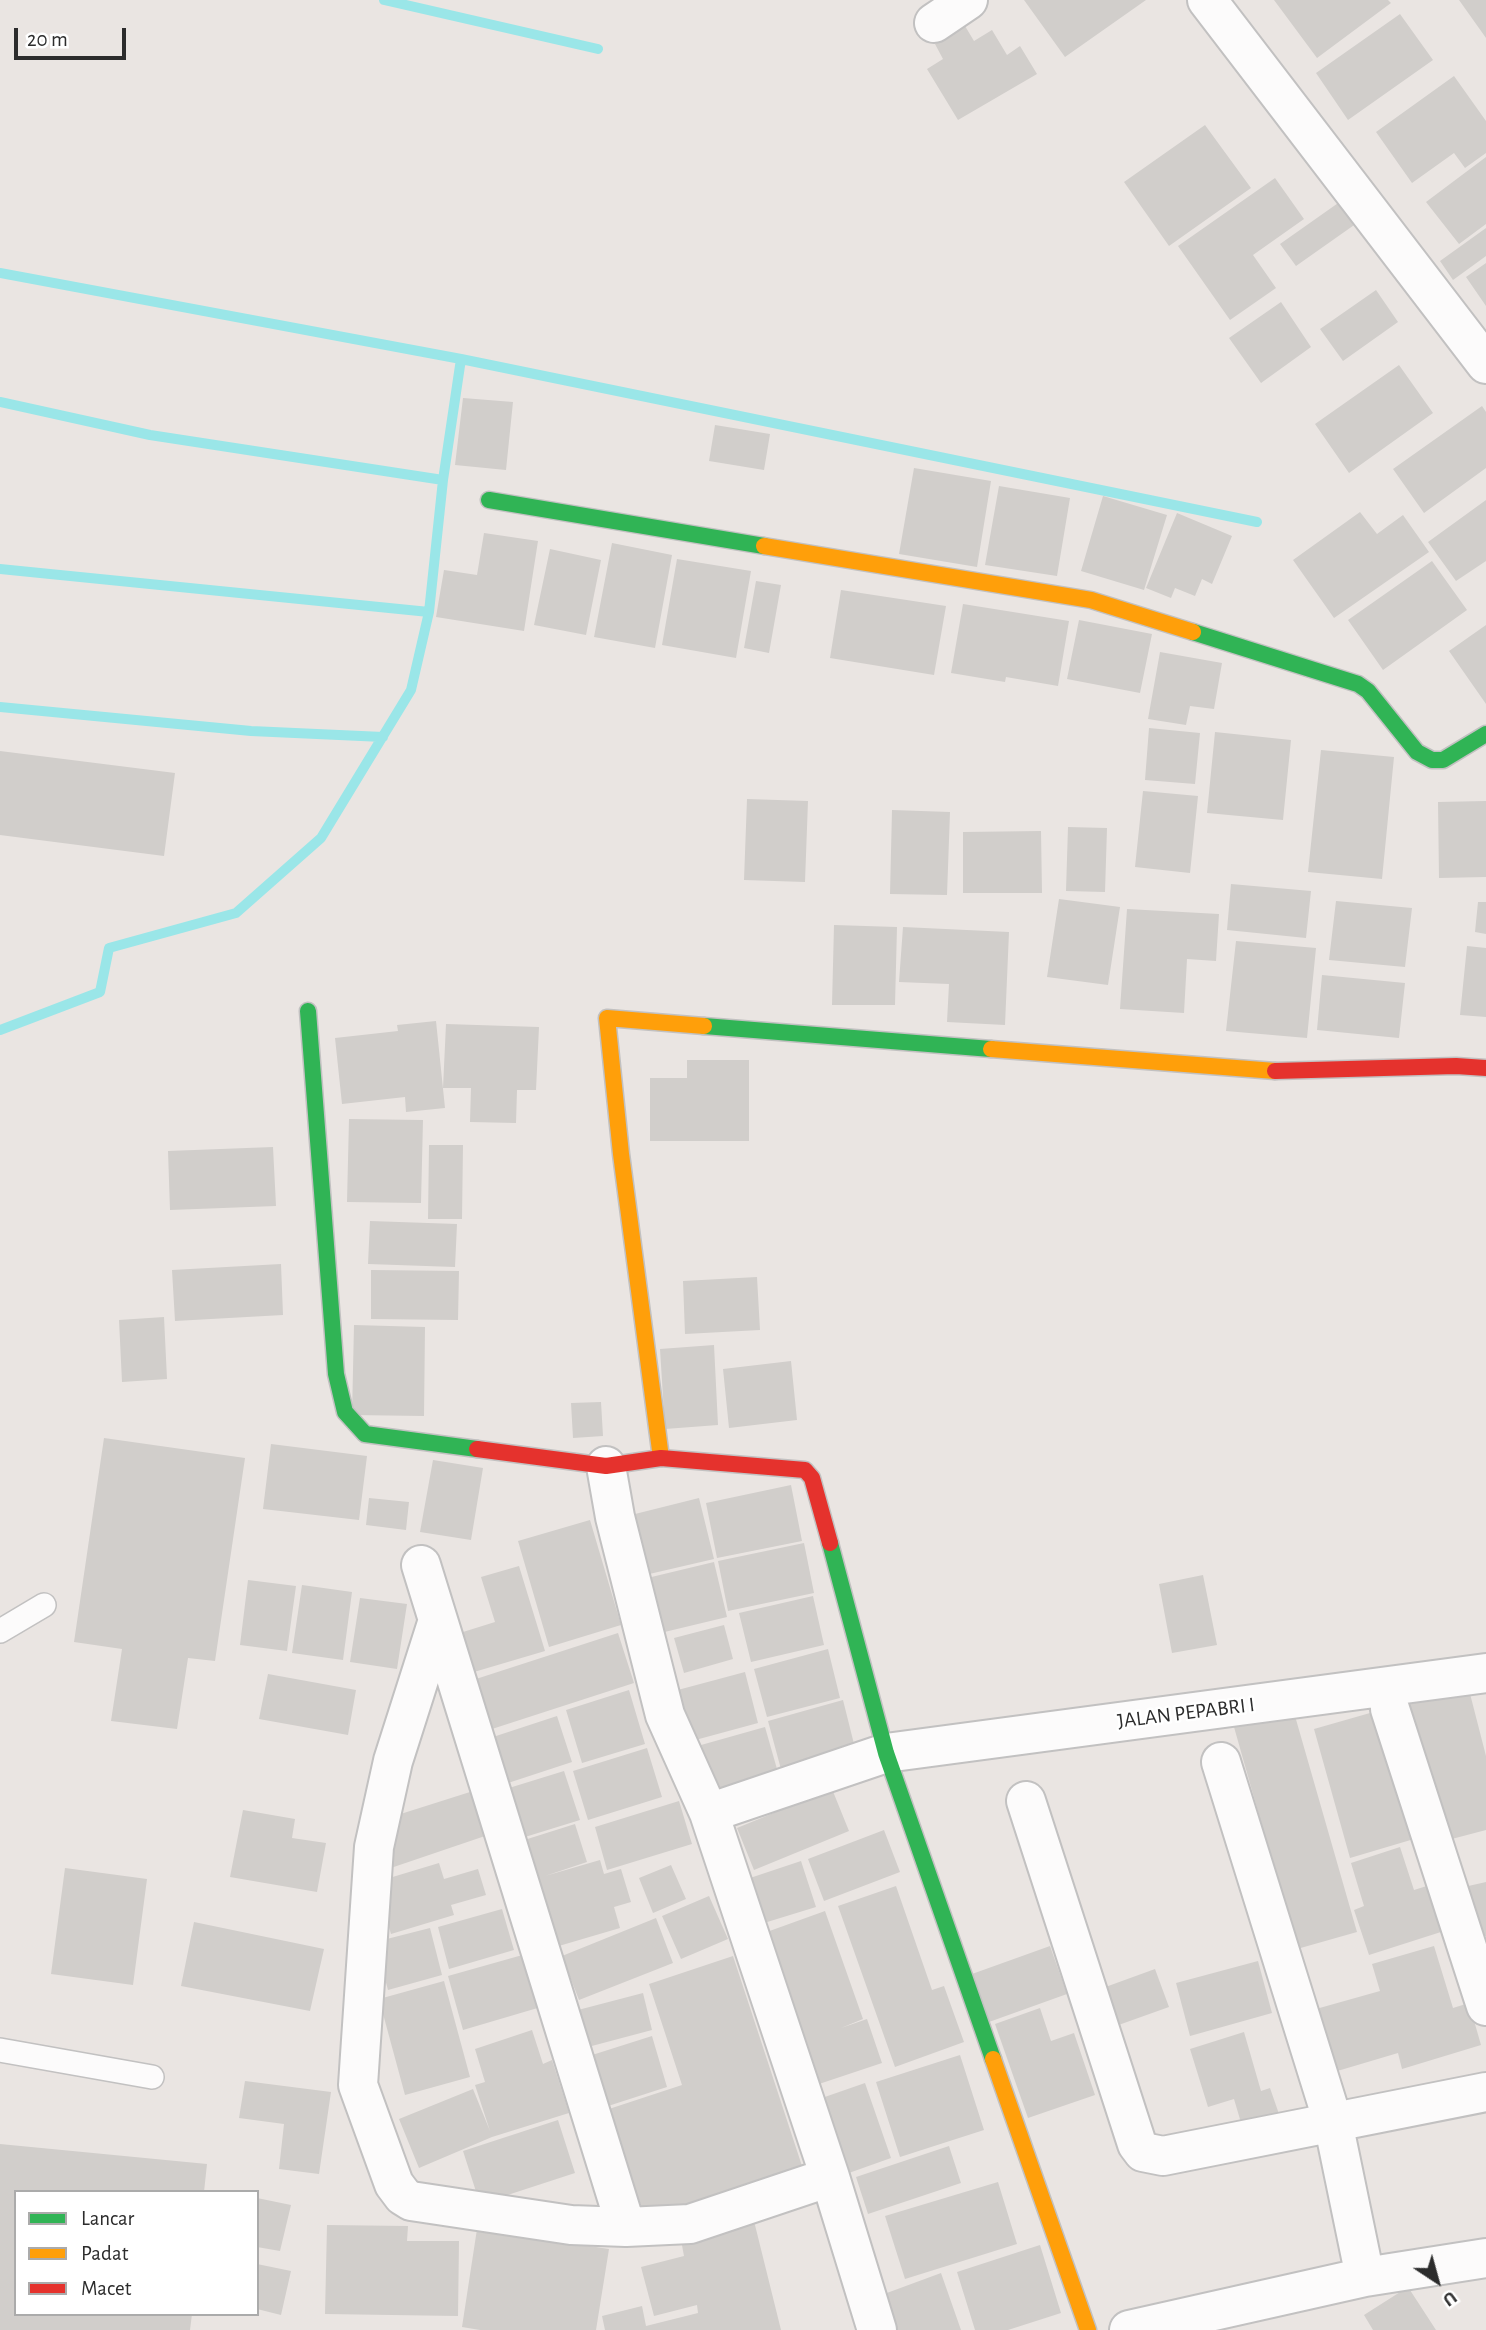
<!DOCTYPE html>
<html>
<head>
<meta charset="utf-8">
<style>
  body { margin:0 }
  #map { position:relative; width:1486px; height:2330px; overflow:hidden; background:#eae5e2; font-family:"Alegreya Sans",sans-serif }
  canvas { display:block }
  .legend { position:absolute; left:14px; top:2190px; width:245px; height:126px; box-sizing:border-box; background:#fff; border:2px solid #ababab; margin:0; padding:9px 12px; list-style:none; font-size:21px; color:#2c2c2c }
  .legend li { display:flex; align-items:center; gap:14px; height:35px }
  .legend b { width:35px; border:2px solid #ababab }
  .north { position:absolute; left:1402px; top:2246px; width:70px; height:70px; -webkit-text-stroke:5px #fff; paint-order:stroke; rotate:144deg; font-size:19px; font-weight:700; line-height:28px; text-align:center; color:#2c2c2c }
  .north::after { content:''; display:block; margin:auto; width:24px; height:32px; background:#2c2c2c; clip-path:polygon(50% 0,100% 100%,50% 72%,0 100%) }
  .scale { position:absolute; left:14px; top:28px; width:112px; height:32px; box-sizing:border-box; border:4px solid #2c2c2c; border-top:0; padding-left:9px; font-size:21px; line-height:24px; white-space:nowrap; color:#2c2c2c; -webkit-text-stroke:5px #fff; paint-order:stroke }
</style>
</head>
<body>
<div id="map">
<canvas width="1486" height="2330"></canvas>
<ul class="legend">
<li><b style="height:9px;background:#30b455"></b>Lancar</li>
<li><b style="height:9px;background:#ff9f0a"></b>Padat</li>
<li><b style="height:9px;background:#e5322d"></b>Macet</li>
</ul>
<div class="north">U</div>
<div class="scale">20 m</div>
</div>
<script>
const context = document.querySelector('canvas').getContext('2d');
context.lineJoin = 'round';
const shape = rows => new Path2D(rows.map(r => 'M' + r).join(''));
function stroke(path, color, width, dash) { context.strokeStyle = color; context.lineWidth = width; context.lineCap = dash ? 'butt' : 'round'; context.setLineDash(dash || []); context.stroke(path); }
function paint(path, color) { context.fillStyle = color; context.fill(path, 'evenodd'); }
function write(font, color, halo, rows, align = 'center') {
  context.font = font + ' "Alegreya Sans",sans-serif'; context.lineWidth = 5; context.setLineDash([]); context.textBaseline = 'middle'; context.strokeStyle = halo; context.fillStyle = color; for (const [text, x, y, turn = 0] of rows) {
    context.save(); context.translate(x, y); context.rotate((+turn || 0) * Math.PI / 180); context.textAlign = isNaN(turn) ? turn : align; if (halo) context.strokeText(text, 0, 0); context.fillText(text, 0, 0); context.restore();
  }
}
stroke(shape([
  [384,0,598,49],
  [0,273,461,359,443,480,429,612,411,690,321,838,236,913,109,948,100,992,0,1030],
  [461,359,1257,522],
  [0,402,150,435,443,480],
  [0,569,429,612],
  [0,707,251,731,383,737]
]), '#9ae6e8', 10);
paint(shape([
  [1024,0,1146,0,1065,57],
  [1274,0,1388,0,1391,3,1317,58],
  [1459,0,1486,0,1486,38],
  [1400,14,1433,60,1348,120,1316,73],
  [965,26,974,41,992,30,1007,55,1020,46,1037,74,958,120,927,69,943,59,935,44],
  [1454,76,1486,121,1486,153,1465,168,1454,153,1412,183,1376,132],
  [1205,125,1251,188,1169,246,1124,182],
  [1486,157,1486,224,1459,244,1426,202],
  [1275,178,1304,219,1253,255,1276,288,1230,320,1178,246],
  [1341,201,1357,223,1296,266,1280,244],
  [1486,228,1486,256,1453,280,1440,261],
  [1486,263,1486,306,1466,277],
  [1376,290,1398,322,1343,361,1320,329],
  [1281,302,1311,347,1261,383,1229,338],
  [1399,365,1433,413,1349,473,1315,424],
  [463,398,513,402,506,470,455,465],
  [1482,406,1486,412,1486,468,1424,513,1393,469],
  [715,425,770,434,764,470,709,461],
  [914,468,991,481,977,567,899,554],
  [999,486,1070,498,1057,576,985,565],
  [1103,496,1167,515,1144,590,1081,571],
  [1486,500,1486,561,1456,581,1428,542],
  [1360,512,1377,534,1403,515,1429,552,1334,618,1293,560],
  [1177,513,1232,536,1212,584,1202,579,1195,596,1175,588,1171,598,1146,588],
  [484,533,538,541,524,631,436,617,444,570,477,575],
  [612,543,672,555,655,648,594,637],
  [550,549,601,560,586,635,534,625],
  [677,559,751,571,736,658,662,645],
  [1432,561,1467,610,1383,670,1348,620],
  [756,581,781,585,769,653,744,648],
  [841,590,946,606,934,675,830,658],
  [963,604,1069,621,1058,686,1006,677,1005,682,951,673],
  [1079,620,1152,634,1140,693,1067,679],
  [1486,625,1486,704,1449,651],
  [1160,652,1222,663,1214,709,1190,706,1186,725,1148,719],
  [1149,728,1200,733,1195,784,1145,780],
  [1215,732,1291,740,1283,820,1207,813],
  [1321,750,1394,757,1382,879,1308,872],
  [0,751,175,773,164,856,0,835],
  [1143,791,1198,796,1190,873,1135,867],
  [747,799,808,801,805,882,744,880],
  [1486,801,1486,877,1439,878,1438,802],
  [892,810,950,812,947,895,890,894],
  [1068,827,1107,828,1105,892,1066,891],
  [1041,831,1042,893,963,893,963,832],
  [1231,884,1311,891,1306,938,1227,930],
  [1059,899,1120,907,1108,985,1047,977],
  [1336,901,1412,908,1405,967,1329,960],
  [1478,902,1486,902,1486,934,1475,932],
  [1127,909,1219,914,1216,961,1187,959,1184,1013,1120,1009],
  [834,925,897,927,895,1005,832,1005],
  [903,927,1009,932,1005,1025,947,1022,949,984,899,982],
  [1236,941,1316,948,1307,1038,1226,1031],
  [1467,946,1486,948,1486,1017,1460,1015],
  [1322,975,1405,983,1399,1038,1317,1030],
  [436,1021,445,1108,406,1112,405,1097,342,1104,335,1038,398,1031,397,1025],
  [446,1024,539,1027,536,1090,517,1090,516,1123,470,1122,471,1088,443,1088],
  [687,1060,749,1060,749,1141,650,1141,650,1078,687,1078],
  [349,1119,423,1120,421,1203,347,1202],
  [429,1145,463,1145,462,1219,428,1219],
  [273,1147,276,1206,170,1210,168,1151],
  [370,1221,457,1224,455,1267,368,1264],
  [281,1264,283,1315,175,1321,172,1270],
  [371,1270,459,1271,458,1320,371,1319],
  [757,1277,760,1330,685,1334,683,1281],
  [164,1317,167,1379,122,1382,119,1320],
  [354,1325,425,1327,424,1416,352,1415],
  [714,1345,718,1425,665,1429,660,1349],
  [791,1361,797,1420,729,1428,723,1369],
  [601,1402,603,1436,573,1438,571,1403],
  [104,1438,245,1458,215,1661,188,1658,177,1729,111,1721,122,1649,74,1642],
  [271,1444,367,1456,359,1520,263,1509],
  [433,1460,483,1468,471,1540,420,1532],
  [791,1485,802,1541,717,1558,706,1503],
  [369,1498,409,1502,406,1530,366,1525],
  [699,1498,714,1559,645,1575,631,1515],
  [590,1520,621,1625,549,1647,518,1541],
  [804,1543,814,1593,728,1611,718,1561],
  [714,1562,727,1617,652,1635,639,1580],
  [519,1566,545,1651,474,1672,463,1632,495,1622,481,1577],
  [1203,1575,1217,1645,1172,1653,1159,1584],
  [248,1580,296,1586,287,1651,240,1645],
  [302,1585,352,1592,343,1660,292,1653],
  [813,1596,824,1645,751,1662,739,1613],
  [360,1598,407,1604,397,1669,350,1662],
  [724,1625,733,1659,684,1673,674,1638],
  [618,1633,634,1683,492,1729,476,1679],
  [828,1649,840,1698,767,1717,754,1669],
  [745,1672,758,1723,688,1742,674,1691],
  [268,1674,356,1690,348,1735,259,1719],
  [1467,1682,1486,1756,1486,1830,1448,1840,1406,1698],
  [629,1690,645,1744,582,1763,566,1710],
  [843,1700,856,1752,782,1773,768,1721],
  [1293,1709,1357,1932,1297,1949,1234,1727],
  [1377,1711,1414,1839,1350,1858,1314,1729],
  [557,1716,572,1762,508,1783,493,1737],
  [765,1727,779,1776,708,1796,694,1747],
  [647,1748,662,1797,588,1820,573,1771],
  [564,1771,580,1820,525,1837,509,1788],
  [832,1789,849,1831,754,1870,737,1828],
  [470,1792,485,1836,379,1872,388,1818],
  [679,1801,692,1844,607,1870,595,1827],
  [243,1810,295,1819,292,1838,326,1843,317,1892,230,1877],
  [575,1824,587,1862,545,1876,600,1860,604,1874,621,1869,631,1902,614,1907,620,1928,552,1948,518,1842],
  [884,1830,900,1872,824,1901,808,1859],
  [1400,1847,1414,1890,1430,1885,1444,1931,1369,1955,1354,1910,1364,1906,1351,1863],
  [801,1861,816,1907,764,1923,750,1878],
  [439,1863,444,1879,478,1869,486,1895,451,1905,454,1915,391,1934,376,1882],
  [671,1865,686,1899,653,1913,639,1878],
  [65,1868,147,1879,133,1985,51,1974],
  [1486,1882,1486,1936,1476,1938,1464,1887],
  [896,1886,932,1990,944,1986,964,2042,895,2067,838,1906],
  [709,1896,728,1939,681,1959,662,1916],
  [502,1909,514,1950,449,1969,438,1927],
  [825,1911,863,2019,841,2028,867,2019,882,2063,816,2085,764,1933],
  [656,1918,673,1963,579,2000,562,1956],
  [194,1922,324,1949,310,2011,181,1986],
  [430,1928,442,1975,388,1990,375,1942],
  [1050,1946,1067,1994,989,2022,972,1974],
  [1434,1946,1453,2008,1469,2003,1481,2045,1402,2069,1398,2053,1334,2072,1316,2009,1380,1991,1372,1964],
  [526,1954,541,2007,463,2030,448,1976],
  [733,1956,802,2166,645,2218,609,2109,682,2085,649,1984],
  [1258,1961,1272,2013,1190,2036,1176,1983],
  [1155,1969,1169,2007,1113,2027,1100,1989],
  [444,1981,470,2077,405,2095,379,1999],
  [643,1993,652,2030,588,2047,578,2010],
  [1040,2008,1051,2041,1074,2033,1095,2095,1028,2118,995,2024],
  [532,2030,543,2064,552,2060,569,2113,492,2137,419,2168,399,2119,473,2089,490,2131,475,2085,485,2082,475,2049],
  [1244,2032,1261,2091,1270,2088,1279,2114,1242,2126,1234,2099,1208,2107,1190,2049],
  [652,2036,667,2087,605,2107,589,2056],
  [960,2055,984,2130,900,2157,876,2082],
  [245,2081,331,2092,319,2174,279,2169,284,2124,239,2118],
  [865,2083,891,2158,846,2174,819,2099],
  [558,2120,575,2173,480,2204,463,2151],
  [0,2144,207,2164,204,2192,16,2192,16,2314,192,2314,190,2330,0,2330],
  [949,2146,961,2183,868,2214,856,2177],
  [998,2182,1017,2244,905,2279,885,2216],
  [257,2198,291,2205,280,2251,257,2247],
  [754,2221,781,2330,605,2330,602,2316,642,2306,646,2326,698,2313,697,2305,654,2316,641,2267,684,2256,681,2240],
  [327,2225,408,2226,407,2241,459,2241,458,2316,325,2314],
  [477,2229,609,2249,596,2330,480,2330,462,2327],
  [1040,2245,1061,2313,1008,2330,975,2330,957,2272],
  [257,2264,291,2271,281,2315,257,2309],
  [941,2273,961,2330,888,2330,876,2297],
  [1408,2287,1436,2330,1373,2330,1364,2315]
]), '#d1cecb');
const lane = shape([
  [0,1631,44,1605],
  [0,2050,152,2077]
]);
const street = shape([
  [1207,0,1486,364],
  [934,23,968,0],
  [606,1466,615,1517,665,1715,709,1813,830,2177,877,2330],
  [421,1565,626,2227],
  [438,1620,393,1761,374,1847,358,2085,394,2184,403,2196,411,2201,571,2225,626,2227,690,2224,830,2177],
  [1390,1709,1486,2006],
  [1221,1762,1333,2122,1365,2277],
  [1026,1801,1137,2144,1143,2152,1163,2156,1486,2092],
  [709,1813,886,1753,1486,1673],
  [1129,2330,1365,2277,1486,2258]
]);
const fast = shape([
  [489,500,764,546],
  [1193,632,1358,684,1368,691,1417,752,1432,760,1443,760,1486,734],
  [308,1011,336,1374,345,1412,365,1434,477,1449],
  [704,1026,991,1049],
  [830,1543,886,1753,993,2059]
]);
const slow = shape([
  [764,546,1091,600,1193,632],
  [991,1049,1275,1071],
  [661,1458,621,1154,607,1018,704,1026],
  [993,2059,1088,2330]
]);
const jam = shape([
  [1275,1071,1456,1066,1486,1068],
  [477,1449,606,1466,661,1458,805,1470,812,1478,830,1543]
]);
stroke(lane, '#c2c1c1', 26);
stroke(street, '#c2c1c1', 42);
stroke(fast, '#c2c1c1', 19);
stroke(slow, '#c2c1c1', 19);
stroke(jam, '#c2c1c1', 19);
stroke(lane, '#fcfbfb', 23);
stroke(street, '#fcfbfb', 38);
stroke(fast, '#30b455', 16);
stroke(slow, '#ff9f0a', 16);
stroke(jam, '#e5322d', 16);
write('21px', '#2c2c2c', '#fff', [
  ["JALAN PEPABRI I",1186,1713,-7]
]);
</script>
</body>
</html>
